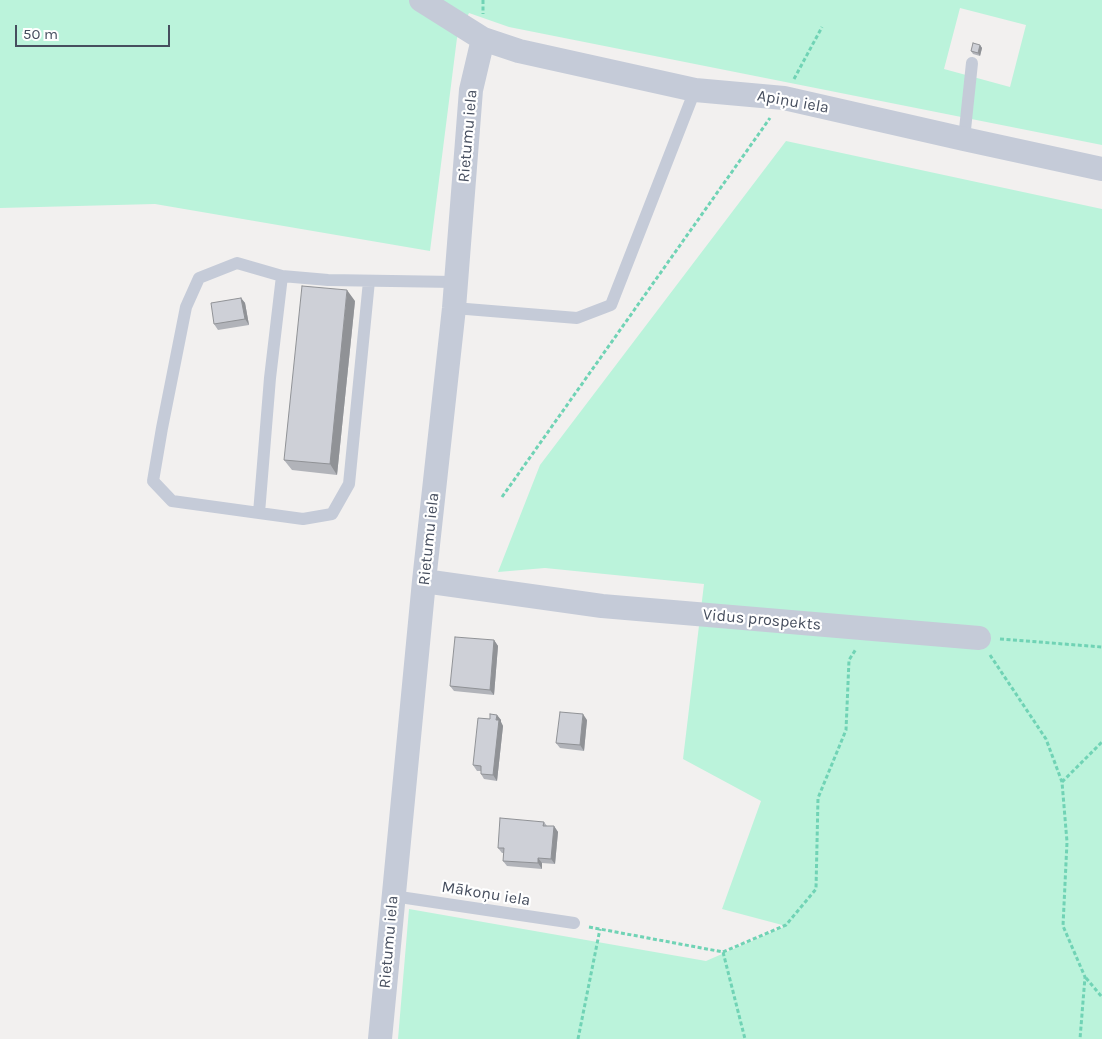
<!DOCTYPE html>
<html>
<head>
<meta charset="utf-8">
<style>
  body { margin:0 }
  #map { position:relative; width:1102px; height:1039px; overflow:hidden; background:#f2f0ef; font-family:Karla,sans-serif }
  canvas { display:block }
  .scale { position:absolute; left:15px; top:25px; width:155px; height:22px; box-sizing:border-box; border:2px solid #464e5e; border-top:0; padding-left:6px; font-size:15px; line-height:18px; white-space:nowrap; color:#464e5e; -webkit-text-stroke:4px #fff; paint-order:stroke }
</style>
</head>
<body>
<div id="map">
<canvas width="1102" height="1039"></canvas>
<div class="scale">50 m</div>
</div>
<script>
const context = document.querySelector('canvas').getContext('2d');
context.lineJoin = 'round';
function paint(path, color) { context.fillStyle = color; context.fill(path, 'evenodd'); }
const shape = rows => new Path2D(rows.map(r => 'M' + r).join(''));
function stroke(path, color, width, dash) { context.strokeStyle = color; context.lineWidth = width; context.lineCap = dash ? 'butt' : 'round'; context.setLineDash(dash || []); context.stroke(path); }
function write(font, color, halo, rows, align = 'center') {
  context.font = font + ' Karla,sans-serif'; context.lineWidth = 4.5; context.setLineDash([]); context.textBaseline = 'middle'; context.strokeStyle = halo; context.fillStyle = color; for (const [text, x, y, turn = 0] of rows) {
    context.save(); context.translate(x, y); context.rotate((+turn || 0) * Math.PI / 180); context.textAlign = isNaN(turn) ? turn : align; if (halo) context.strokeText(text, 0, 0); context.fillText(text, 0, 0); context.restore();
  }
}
paint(shape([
  [0,0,1102,0,1102,145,509,27,469,13,457,38,430,251,155,204,0,208],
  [960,8,1026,25,1010,87,944,69],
  [786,141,1102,209,1102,1039,398,1039,409,909,706,961,786,926,722,909,761,801,683,759,704,584,545,568,498,572,540,465]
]), '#bbf3db');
stroke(shape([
  [483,0,483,14],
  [794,79,822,27],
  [502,497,770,118],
  [1000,639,1102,647],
  [990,655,1046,739,1062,782,1067,842,1063,926,1085,977,1080,1039],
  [1062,782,1102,742],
  [589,927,723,952,745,1039],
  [723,952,786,925,816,889,818,798,846,730,849,660,856,649],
  [1086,978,1102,997],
  [578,1039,600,929]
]), '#70d3b5', 3, [4, 2.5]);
stroke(shape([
  [964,139,972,63],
  [369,281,349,484,332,514,303,519,259,513,270,378,282,276,328,280,455,282],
  [454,308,577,318,611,305,695,90],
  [259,513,172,501,153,481,162,428,186,307,199,278,237,263,282,276],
  [393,896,574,923]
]), '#c5cbd8', 12);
stroke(shape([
  [421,0,483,39,519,51,695,90,784,98,964,139,1102,169],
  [424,581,602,606,979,638],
  [380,1039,424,581,454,308,471,90,483,39]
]), '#c5cbd8', 24);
paint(shape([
  [980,45,982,48,980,56,973,54,971,51],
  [241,298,245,303,249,325,218,330,214,324],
  [355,301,337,475,292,470,284,460],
  [494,640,498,646,494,695,454,691,450,686],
  [497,715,501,720,501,722,503,726,497,781,484,779,481,774,481,771,477,771,473,765,490,719],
  [587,720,584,751,560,748,556,743],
  [544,822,547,826,554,826,558,832,555,864,542,863,542,869,507,866,503,861,504,853,502,853,498,848]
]), '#b1b3b9');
paint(shape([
  [980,45,982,48,980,56,978,53],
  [347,290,355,301,337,475,330,464],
  [241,298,245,303,249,325,245,319],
  [494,640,498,646,494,695,490,690],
  [583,714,587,720,584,751,580,745],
  [497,715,501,720,501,722,503,726,497,781,493,775],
  [554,826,558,832,555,864,551,859],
  [538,858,542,863,542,869,538,863]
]), '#909296');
const building = shape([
  [973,43,980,45,978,53,971,51,973,43],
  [302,286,347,290,330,464,284,460,302,286],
  [241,298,245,319,214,324,211,303,241,298],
  [455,637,494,640,490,690,450,686,455,637],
  [560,712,583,714,580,745,556,743,560,712],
  [490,714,497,715,496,720,499,720,493,775,481,774,481,766,473,765,478,718,490,719,490,714],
  [500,818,544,822,543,826,554,826,551,859,538,858,538,863,503,861,504,848,498,848,500,818]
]);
paint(building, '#ced0d7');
stroke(building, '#909296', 1);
write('16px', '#464e5e', '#fff', [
  ["Apiņu iela",793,102,10],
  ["Rietumu iela",468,136,-85],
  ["Rietumu iela",429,539,-84],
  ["Vidus prospekts",762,620,5],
  ["Mākoņu iela",486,894,9],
  ["Rietumu iela",389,942,-85]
]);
</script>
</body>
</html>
